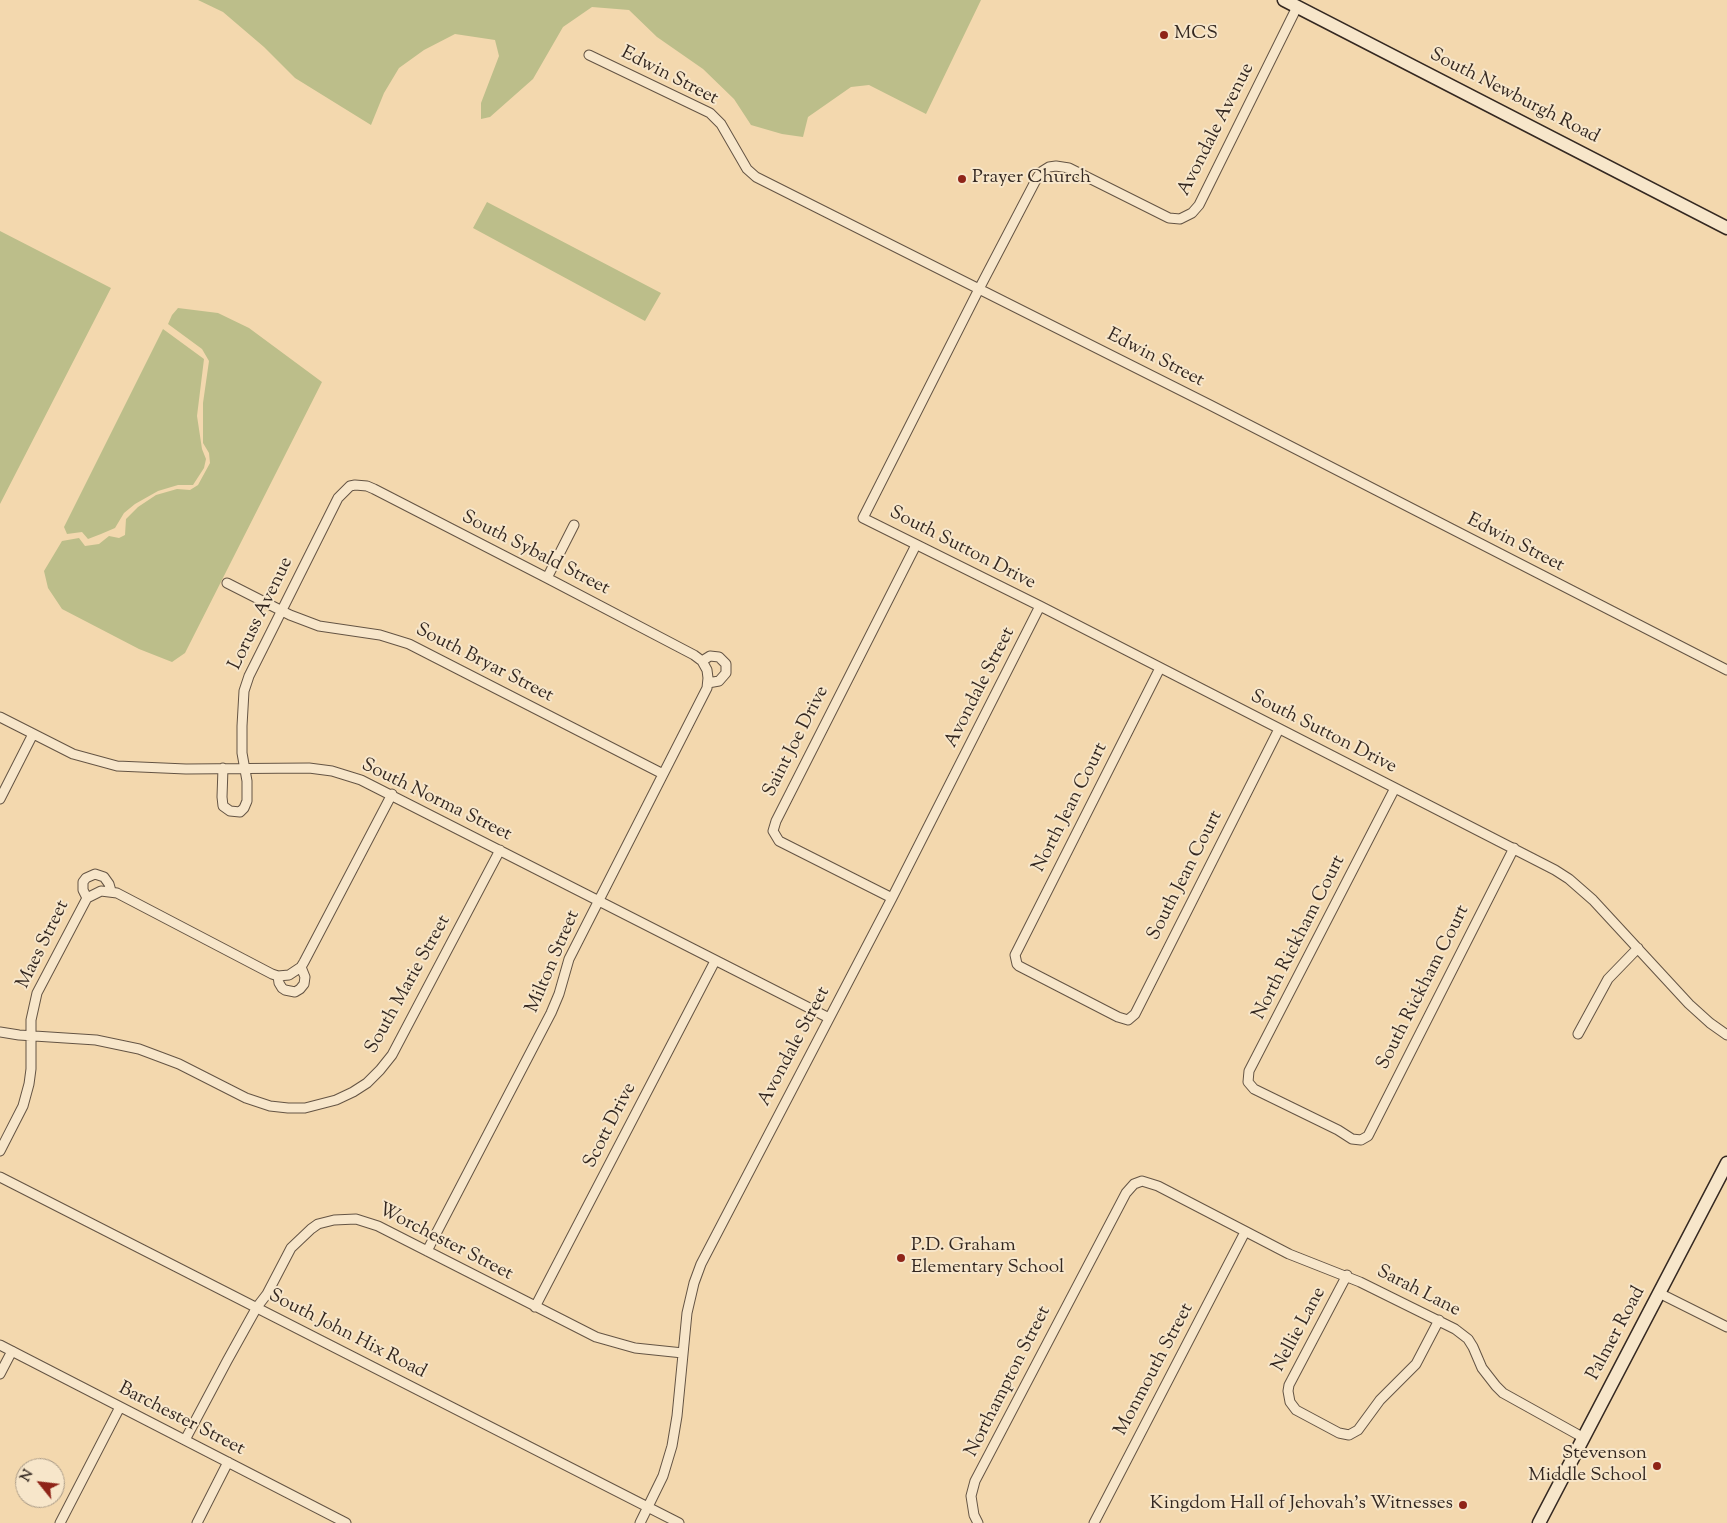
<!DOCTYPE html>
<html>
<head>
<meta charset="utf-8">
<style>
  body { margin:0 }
  #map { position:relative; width:1727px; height:1523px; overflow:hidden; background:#f3d8ae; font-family:"Sorts Mill Goudy",serif }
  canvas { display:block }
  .north { position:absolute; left:15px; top:1458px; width:50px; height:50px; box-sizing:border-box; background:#f7e6ca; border:1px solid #a99a86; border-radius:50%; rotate:299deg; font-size:14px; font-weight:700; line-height:20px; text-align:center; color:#342821 }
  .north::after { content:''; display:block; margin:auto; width:18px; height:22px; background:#8f2418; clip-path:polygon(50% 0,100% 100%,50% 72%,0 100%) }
</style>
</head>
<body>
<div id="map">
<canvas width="1727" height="1523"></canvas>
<div class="north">N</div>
</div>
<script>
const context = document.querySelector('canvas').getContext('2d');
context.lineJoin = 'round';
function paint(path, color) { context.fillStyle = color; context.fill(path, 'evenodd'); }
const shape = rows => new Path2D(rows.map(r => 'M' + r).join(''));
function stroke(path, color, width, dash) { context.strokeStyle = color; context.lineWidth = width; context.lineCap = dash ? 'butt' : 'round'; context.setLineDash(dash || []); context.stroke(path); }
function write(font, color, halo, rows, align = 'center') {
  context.font = font + ' "Sorts Mill Goudy",serif'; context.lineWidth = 4; context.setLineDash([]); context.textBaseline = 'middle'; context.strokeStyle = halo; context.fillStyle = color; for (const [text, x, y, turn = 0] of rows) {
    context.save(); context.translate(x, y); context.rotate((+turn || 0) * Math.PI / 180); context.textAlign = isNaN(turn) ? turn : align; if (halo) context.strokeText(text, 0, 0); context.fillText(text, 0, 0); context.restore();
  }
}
paint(shape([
  [198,0,981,0,926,114,869,85,851,87,808,117,803,137,782,134,751,125,734,99,703,69,657,37,629,10,592,7,563,27,533,79,490,117,481,119,481,103,499,56,495,40,455,34,424,50,399,68,384,93,371,125,295,78,264,47,223,12],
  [487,202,661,293,645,321,473,228],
  [0,231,111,288,0,504],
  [178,308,218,313,249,328,322,382,185,653,172,662,139,649,62,609,48,588,44,571,62,541,79,538,85,546,99,544,109,536,119,538,125,535,126,519,138,507,156,495,177,489,190,490,198,485,210,463,209,453,203,443,203,403,209,361,202,349,168,324,172,315],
  [163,329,204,359,197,416,202,449,206,459,204,468,193,485,178,485,158,491,135,504,124,513,115,528,101,534,88,539,82,532,67,534,64,527]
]), '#bcbe8a');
const street = shape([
  [1297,7,1199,205,1192,213,1180,219,1169,218,1069,168,1056,166,1049,167,1041,172,1037,178,979,289,863,518,1040,606,1555,870,1569,879,1593,900,1689,1004,1710,1023,1727,1035],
  [589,55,710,113,721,124,747,169,756,177,1210,405,1727,670],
  [547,578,574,525],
  [227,583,290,615,319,626,380,635,409,644,663,774],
  [702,661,710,656,719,657,726,664,726,673,719,681,708,683],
  [1160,668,1015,955,1017,964,1019,966,1118,1017,1128,1020,1135,1014,1279,729],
  [0,717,73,754,117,766,186,769,309,768,332,771,361,780,829,1018],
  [223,768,222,797,223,806,230,811,240,812,244,808,247,801,247,781,242,753,242,726,244,691,249,676,338,498,350,486,355,485,367,486,374,489,547,578,694,655,702,661,707,670,708,678,707,688,569,959,559,994,551,1013,427,1251],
  [1395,788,1249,1071,1248,1082,1254,1089,1338,1130,1352,1139,1361,1140,1368,1136,1514,848],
  [0,799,33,734],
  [87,898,83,890,83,882,86,878,95,874,104,877,109,884,111,891],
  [892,898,779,841,773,831,776,821,916,545],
  [278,976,279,983,282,988,285,990,295,992,300,989,304,984,305,977,301,967],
  [0,1032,19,1035,96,1040,139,1049,179,1064,246,1098,270,1106,288,1108,305,1108,336,1100,353,1092,367,1083,380,1070,392,1055,500,850],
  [1578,1034,1608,979,1638,948],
  [0,1151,23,1106,29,1084,31,1069,31,1020,37,993,87,898,101,891,117,893,272,974,278,976,289,975,301,967,304,962,392,794],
  [0,1177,679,1523],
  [1347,1275,1289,1385,1288,1391,1290,1402,1296,1410,1339,1433,1349,1435,1358,1430,1380,1400,1416,1364,1439,1320],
  [1659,1293,1727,1327],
  [535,1307,715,961],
  [0,1345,346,1523],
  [0,1374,12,1351],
  [185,1440,227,1361,257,1307,267,1294,291,1248,311,1229,318,1224,334,1220,356,1219,378,1226,596,1337,635,1348,683,1353],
  [60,1523,120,1407],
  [197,1523,228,1462],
  [640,1523,663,1476,672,1446,677,1416,687,1313,694,1283,701,1264,892,898,1040,606],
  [978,1523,974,1515,971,1496,975,1481,1126,1193,1134,1184,1142,1181,1158,1186,1289,1254,1360,1282,1455,1329,1468,1339,1473,1347,1482,1368,1496,1386,1503,1393,1584,1438],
  [1094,1523,1245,1232]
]);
const secondary = shape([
  [1284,0,1727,228],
  [1539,1523,1727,1163]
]);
stroke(street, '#645444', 11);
stroke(secondary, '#342821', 15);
stroke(street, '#f7e6ca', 9);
stroke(secondary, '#f7e6ca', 12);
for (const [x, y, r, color] of [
  [1164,35,5,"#8f2418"],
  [962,179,5,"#8f2418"],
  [901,1258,5,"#8f2418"],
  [1657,1466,5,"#8f2418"],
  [1463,1505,5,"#8f2418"]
]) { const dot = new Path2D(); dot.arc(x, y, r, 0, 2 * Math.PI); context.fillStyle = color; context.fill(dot); stroke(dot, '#f7e6ca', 2); }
write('19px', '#342821', '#f7e6ca', [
  ["MCS",1174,35],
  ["Prayer Church",972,179],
  ["P.D. Graham",911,1247],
  ["Elementary School",911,1269],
  ["Stevenson",1647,1455,"right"],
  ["Middle School",1647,1477,"right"],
  ["Kingdom Hall of Jehovah's Witnesses",1453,1505,"right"]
], 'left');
write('19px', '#342821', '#f7e6ca', [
  ["Edwin Street",669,77,27],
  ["South Newburgh Road",1514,97,27],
  ["Avondale Avenue",1217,130,-63],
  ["Edwin Street",1155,359,27],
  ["Edwin Street",1515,544,27],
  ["South Sutton Drive",962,549,27],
  ["South Sybald Street",535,554,27],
  ["Loruss Avenue",262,614,-64],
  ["South Bryar Street",484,664,27],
  ["Avondale Street",981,688,-63],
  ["South Sutton Drive",1323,733,27],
  ["Saint Joe Drive",797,742,-63],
  ["South Norma Street",436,801,26],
  ["North Jean Court",1071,808,-63],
  ["South Jean Court",1186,876,-63],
  ["North Rickham Court",1300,938,-63],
  ["Maes Street",44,945,-64],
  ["Milton Street",554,962,-67],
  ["South Marie Street",409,985,-61],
  ["South Rickham Court",1424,988,-63],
  ["Avondale Street",795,1047,-62],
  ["Scott Drive",611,1126,-63],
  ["Worchester Street",445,1243,27],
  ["Sarah Lane",1418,1292,27],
  ["Nellie Lane",1300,1330,-62],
  ["Palmer Road",1617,1334,-62],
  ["South John Hix Road",347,1335,27],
  ["Monmouth Street",1155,1370,-62],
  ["Northampton Street",1009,1382,-63],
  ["Barchester Street",181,1420,27]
]);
</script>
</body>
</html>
